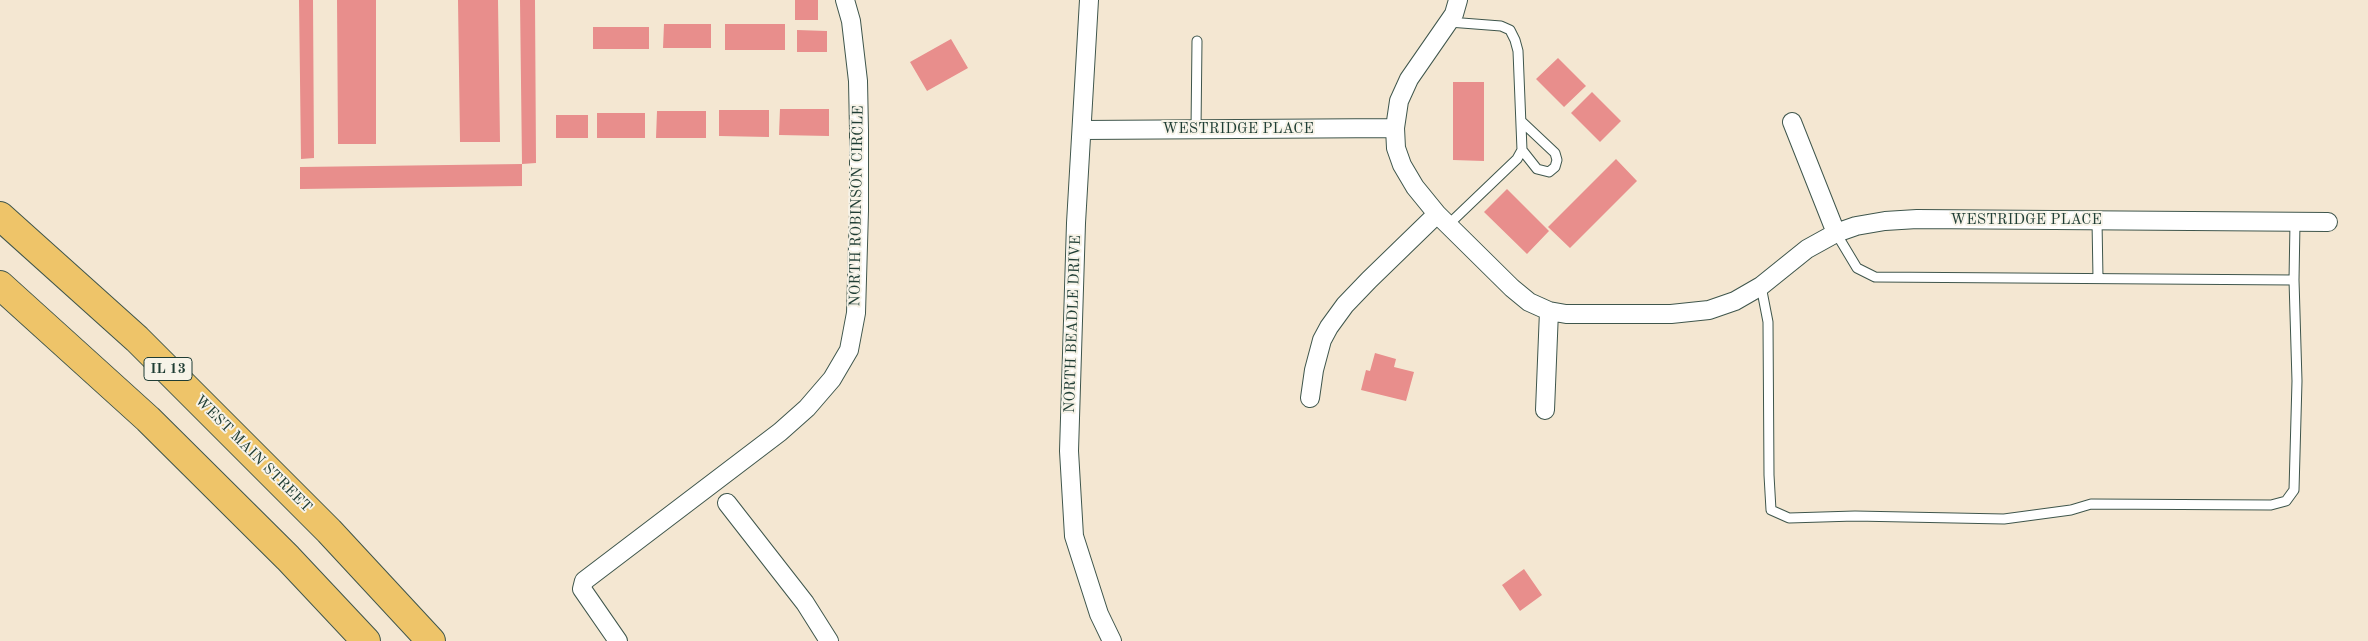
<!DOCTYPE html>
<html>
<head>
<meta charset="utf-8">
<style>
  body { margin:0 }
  canvas { display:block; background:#f4e7d2 }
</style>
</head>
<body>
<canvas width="2368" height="641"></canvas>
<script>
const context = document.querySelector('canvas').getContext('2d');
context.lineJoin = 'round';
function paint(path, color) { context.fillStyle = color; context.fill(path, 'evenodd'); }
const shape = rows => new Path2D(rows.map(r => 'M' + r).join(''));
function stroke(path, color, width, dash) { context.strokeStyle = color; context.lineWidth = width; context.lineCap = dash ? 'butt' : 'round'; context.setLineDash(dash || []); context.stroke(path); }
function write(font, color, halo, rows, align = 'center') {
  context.font = font + ' "Old Standard TT",serif'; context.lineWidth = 4; context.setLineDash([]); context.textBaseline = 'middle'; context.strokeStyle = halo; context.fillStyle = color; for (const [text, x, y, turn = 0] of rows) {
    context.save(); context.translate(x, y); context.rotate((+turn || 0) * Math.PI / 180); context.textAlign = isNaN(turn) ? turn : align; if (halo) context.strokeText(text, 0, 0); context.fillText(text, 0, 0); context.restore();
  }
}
paint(shape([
  [299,0,313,0,314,158,301,159],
  [337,0,376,0,376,144,338,144],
  [458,0,498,0,500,142,460,142],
  [520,0,535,0,536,163,522,164],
  [795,0,818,0,818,20,795,20],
  [664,24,711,24,711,48,663,48],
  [725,24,785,24,785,50,725,50],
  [593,27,649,27,649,49,593,49],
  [797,30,827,31,827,52,797,52],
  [951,39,968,68,927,91,910,62],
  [1558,58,1586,86,1564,107,1536,79],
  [1453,82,1484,82,1484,161,1453,160],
  [1592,92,1621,121,1600,142,1571,113],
  [780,109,829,109,829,136,779,135],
  [719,110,769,110,769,137,719,136],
  [657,111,706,111,706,138,656,138],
  [597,113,645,113,645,138,597,138],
  [556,115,588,115,588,138,556,138],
  [1616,159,1637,181,1570,248,1548,227],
  [522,164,522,186,300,189,300,167],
  [1507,189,1549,231,1527,254,1484,212],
  [1375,353,1396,359,1394,367,1414,372,1406,401,1361,390,1366,370,1370,371],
  [1524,569,1542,595,1520,611,1502,585]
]), '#e88e8c');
const lane = shape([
  [1521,121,1555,153,1557,160,1555,167,1549,172,1537,169,1522,150],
  [1196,129,1197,41],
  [2097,221,2098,278],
  [1448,225,1517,159,1522,150,1518,51,1515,40,1510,30,1501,26,1449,22],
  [1836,233,1857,268,1875,277,2294,280],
  [1761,286,1768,322,1769,475,1771,510,1789,518,1855,516,2004,519,2071,510,2091,504,2271,505,2286,501,2294,490,2297,381,2294,280,2295,223]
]);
const street = shape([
  [1089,0,1076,223,1069,451,1074,536,1099,614,1112,641],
  [1458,0,1454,14,1409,79,1399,101,1395,128,1396,148,1402,165,1415,187,1437,214,1512,288,1529,302,1549,311,1566,314,1671,314,1709,310,1735,301,1761,286,1807,249,1836,233,1856,226,1885,221,1917,219,2328,222],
  [1792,122,1836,233],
  [1082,130,1395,128],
  [1310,398,1314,370,1322,340,1329,327,1345,305,1369,280,1437,214],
  [1545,410,1549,311],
  [727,503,805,603,829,641],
  [618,641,582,589,584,581,780,432,807,408,832,379,849,350,856,313,859,211,859,130,858,81,851,21,845,0]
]);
const highway = shape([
  [0,216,137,339,329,531,431,641],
  [0,285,148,419,288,558,366,641]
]);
stroke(lane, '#3f564c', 11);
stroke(street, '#3f564c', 20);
stroke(highway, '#3f564c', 30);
stroke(lane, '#fff', 9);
stroke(street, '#fff', 18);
stroke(highway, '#eec469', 28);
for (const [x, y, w] of [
  [168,369,48]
]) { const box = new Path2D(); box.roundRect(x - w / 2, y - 11.5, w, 23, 4); context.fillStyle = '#f7f3e8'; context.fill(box); stroke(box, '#1f3d34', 1); }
write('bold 14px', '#1f3d34', null, [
  ["IL 13",168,369]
]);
write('15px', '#1f3d34', '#f7f3e8', [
  ["WESTRIDGE PLACE",1238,129],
  ["NORTH ROBINSON CIRCLE",857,206,-89],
  ["WESTRIDGE PLACE",2026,220],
  ["NORTH BEADLE DRIVE",1073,324,-88],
  ["WEST MAIN STREET",253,454,45]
]);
</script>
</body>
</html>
